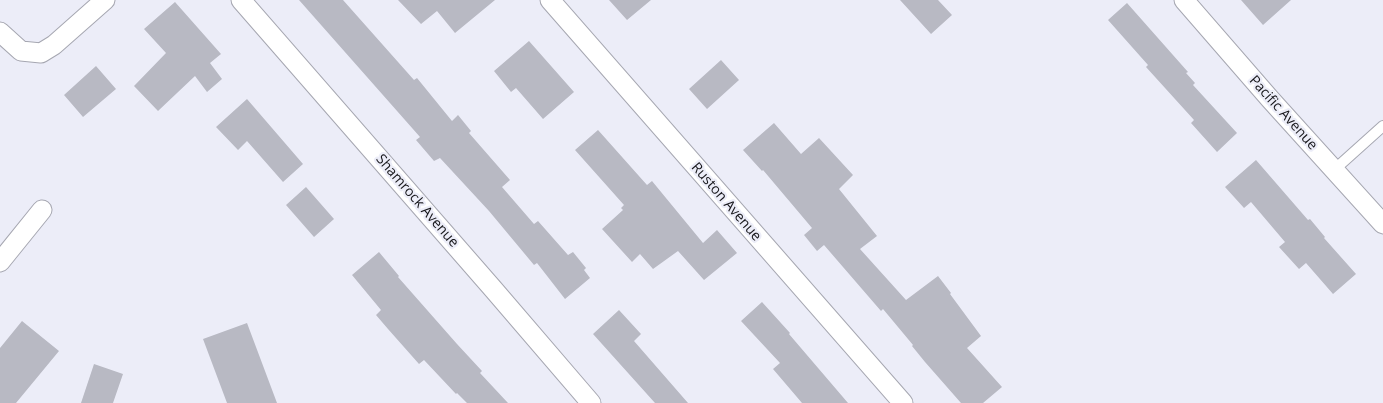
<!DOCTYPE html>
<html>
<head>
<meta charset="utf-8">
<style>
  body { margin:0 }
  canvas { display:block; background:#ecedf8 }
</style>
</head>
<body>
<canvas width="1383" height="403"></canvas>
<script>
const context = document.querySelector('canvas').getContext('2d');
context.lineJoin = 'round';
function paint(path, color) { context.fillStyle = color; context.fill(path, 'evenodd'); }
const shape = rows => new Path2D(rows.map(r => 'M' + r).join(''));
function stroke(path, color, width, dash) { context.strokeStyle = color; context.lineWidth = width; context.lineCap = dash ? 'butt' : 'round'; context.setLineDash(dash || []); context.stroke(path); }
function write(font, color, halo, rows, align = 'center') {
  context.font = font + ' "Open Sans",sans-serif'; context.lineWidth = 4.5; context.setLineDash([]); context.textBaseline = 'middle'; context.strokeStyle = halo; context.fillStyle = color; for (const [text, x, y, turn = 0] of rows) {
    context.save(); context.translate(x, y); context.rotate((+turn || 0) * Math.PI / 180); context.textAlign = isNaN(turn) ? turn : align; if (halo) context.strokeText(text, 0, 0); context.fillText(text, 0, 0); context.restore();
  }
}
paint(shape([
  [299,0,343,0,414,80,417,78,452,121,458,115,471,131,469,133,510,180,502,187,534,224,538,221,568,255,573,252,586,268,584,270,590,278,565,299,537,263,534,265,489,211,440,158,434,161,416,140,420,137],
  [398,0,495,0,455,33,437,11,421,24],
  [609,0,651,0,627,20],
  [900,0,938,0,952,15,931,34],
  [1241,0,1291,0,1263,25],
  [175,2,221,54,210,63,222,79,207,92,195,76,158,111,134,86,166,53,144,29],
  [1127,3,1188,72,1186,73,1195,83,1193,85,1237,133,1217,152,1191,123,1194,120,1146,67,1148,65,1108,20],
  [529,41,574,92,543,119,516,88,511,92,494,71],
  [721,60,739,80,707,109,689,89],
  [96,66,116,89,83,117,64,95],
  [247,99,303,164,283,182,247,141,238,150,216,127],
  [774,123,801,154,819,138,853,175,839,189,877,236,860,249,906,300,938,276,951,293,950,294,981,336,967,348,1002,387,983,403,961,403,925,362,912,346,913,345,883,309,881,311,824,245,817,251,804,235,812,228,763,170,762,171,743,150],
  [598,130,647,185,652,181,703,243,717,230,737,253,704,280,678,251,653,269,640,254,632,262,602,229,623,210,621,208,624,205,575,150],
  [1256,160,1308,220,1310,219,1325,237,1324,238,1356,274,1333,294,1306,263,1299,269,1279,247,1285,242,1251,202,1244,208,1225,187],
  [306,187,334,219,314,237,286,205],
  [379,252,399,276,398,277,457,344,482,371,480,373,508,403,467,403,457,393,456,394,424,360,419,364,388,329,376,315,381,310,352,275],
  [762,302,790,333,789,334,848,403,802,403,773,369,780,363,741,321],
  [619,310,641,334,634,341,688,403,655,403,593,334],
  [22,321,59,351,16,403,0,403,0,348],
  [247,323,277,403,227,403,203,339],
  [94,364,123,374,113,403,81,403]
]), '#b8b9c3');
const lane = shape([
  [1334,170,1383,126]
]);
const street = shape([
  [241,0,494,290,591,403],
  [550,0,903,403],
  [1184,0,1270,99,1383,224],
  [0,32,21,51,41,53,54,45,105,0],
  [0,262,42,210]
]);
stroke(lane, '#a6a7b1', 12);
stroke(street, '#a6a7b1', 21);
stroke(lane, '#fff', 10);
stroke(street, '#fff', 19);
write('14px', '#16161a', '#ecedf8', [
  ["Pacific Avenue",1283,113,48],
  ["Shamrock Avenue",417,201,49],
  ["Ruston Avenue",726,202,49]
]);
</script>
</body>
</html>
